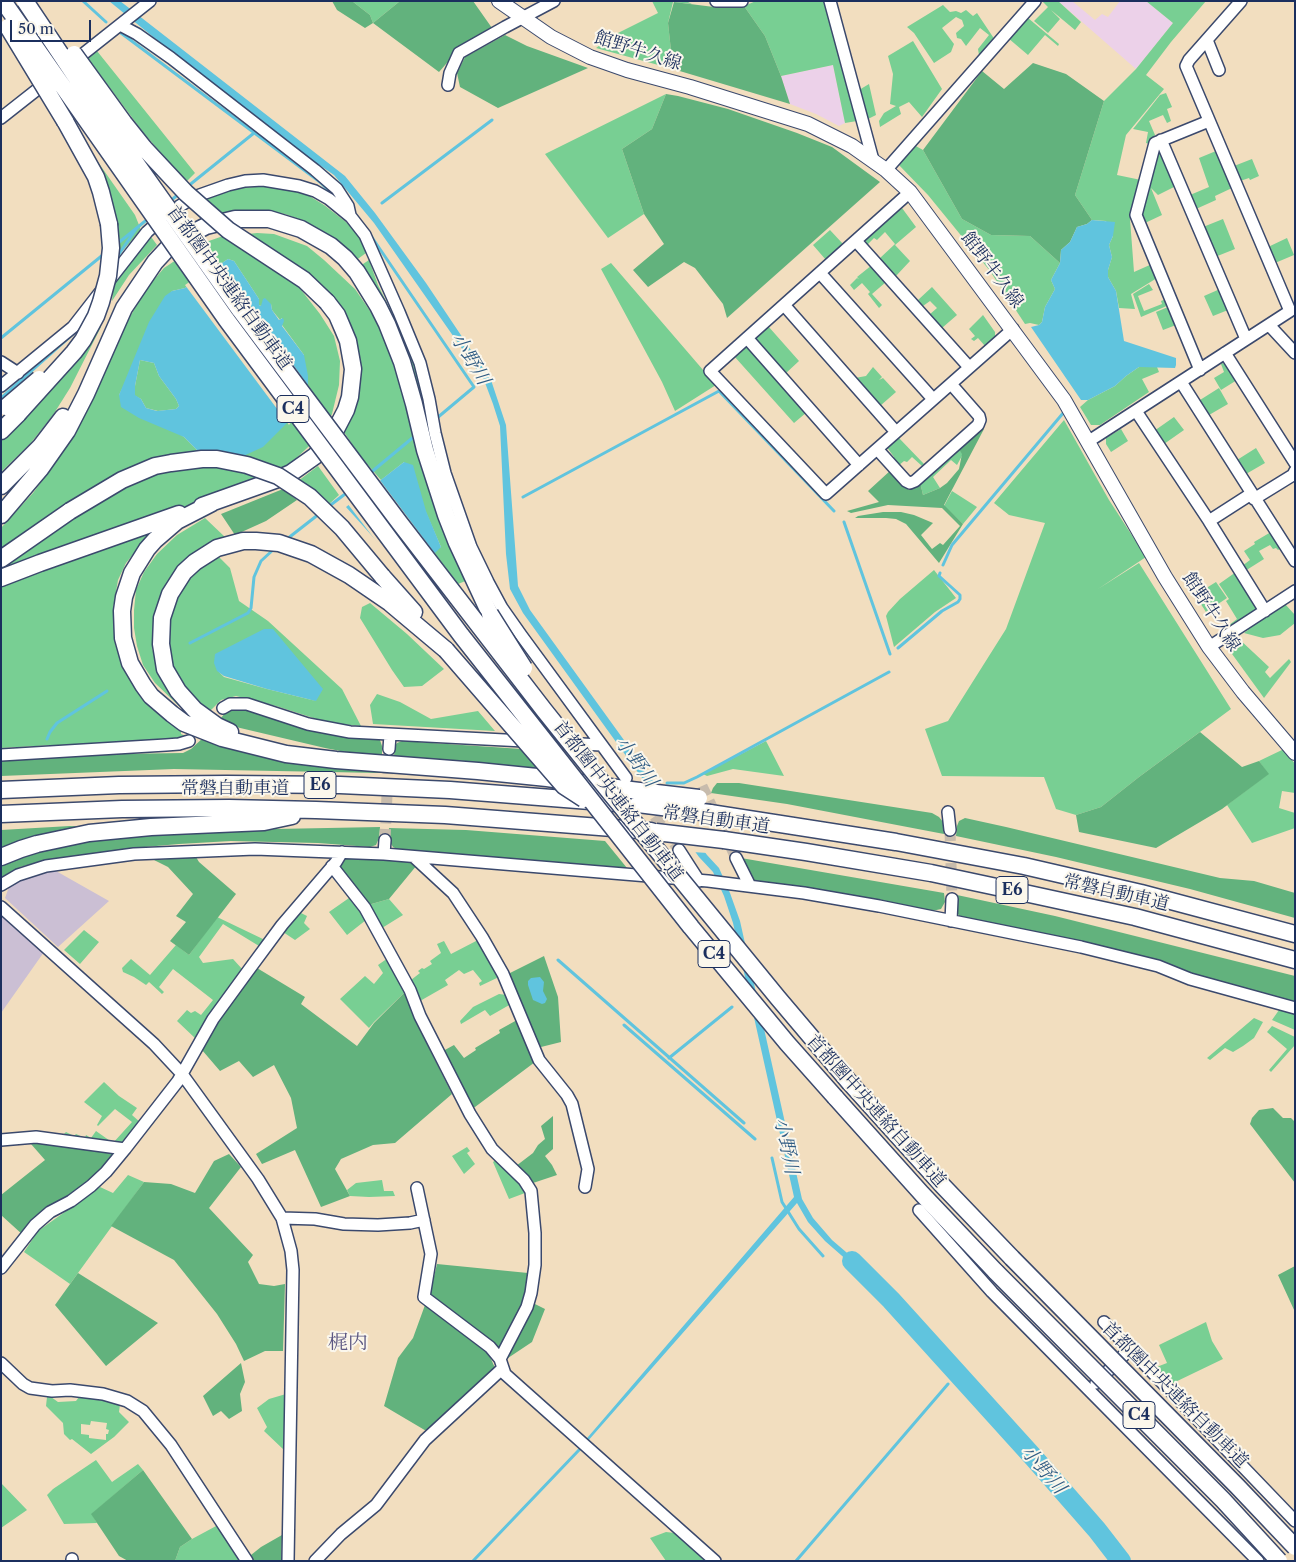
<!DOCTYPE html>
<html>
<head>
<meta charset="utf-8">
<style>
  body { margin:0 }
  #map { position:relative; width:1296px; height:1562px; overflow:hidden; background:#f2debf; font-family:"Libre Caslon Text",serif }
  canvas { display:block }
  .frame { position:absolute; inset:0; border:2px solid #1b2f5e; pointer-events:none }
  .scale { position:absolute; left:10px; top:20px; width:81px; height:22px; box-sizing:border-box; border:2px solid #1b2f5e; border-top:0; padding-left:6px; font-size:15px; line-height:18px; white-space:nowrap; color:#1b2f5e; -webkit-text-stroke:4px #fbf7ec; paint-order:stroke }
</style>
</head>
<body>
<div id="map">
<canvas width="1296" height="1562"></canvas>
<div class="frame"></div>
<div class="scale">50 m</div>
</div>
<script>
const context = document.querySelector('canvas').getContext('2d');
context.lineJoin = 'round';
function paint(path, color) { context.fillStyle = color; context.fill(path, 'evenodd'); }
const shape = rows => new Path2D(rows.map(r => 'M' + r).join(''));
function stroke(path, color, width, dash) { context.strokeStyle = color; context.lineWidth = width; context.lineCap = dash ? 'butt' : 'round'; context.setLineDash(dash || []); context.stroke(path); }
function write(font, color, halo, rows, align = 'center') {
  context.font = font + ' "Libre Caslon Text","Noto Serif JP",serif'; context.lineWidth = 4; context.setLineDash([]); context.textBaseline = 'middle'; context.strokeStyle = halo; context.fillStyle = color; for (const [text, x, y, turn = 0] of rows) {
    context.save(); context.translate(x, y); context.rotate((+turn || 0) * Math.PI / 180); context.textAlign = isNaN(turn) ? turn : align; if (halo) context.strokeText(text, 0, 0); context.fillText(text, 0, 0); context.restore();
  }
}
paint(shape([
  [1058,1,1072,1,1095,20,1102,14,1108,17,1120,1,1146,1,1173,23,1136,69],
  [833,65,845,123,839,126,816,114,790,104,781,76]
]), '#ecd1e9');
paint(shape([
  [56,871,109,901,58,947,5,898,9,887,26,878,49,872],
  [1,915,44,952,1,1013]
]), '#cbbfd4');
paint(shape([
  [352,1,400,1,373,23,370,15],
  [652,1,686,1,692,4,673,2,668,23,673,69,596,48,616,34,658,13],
  [756,1,825,1,857,121,845,123,833,65,781,76,765,36,744,6],
  [1042,1,1058,1,1081,22,1075,30,1051,10,1060,19,1048,33,1034,21,1048,7],
  [1146,1,1206,1,1171,42,1146,75,1164,89,1126,135,1117,175,1141,180,1130,219,1134,272,1152,264,1157,278,1131,294,1135,309,1119,308,1116,291,1108,277,1108,270,1112,257,1109,245,1113,236,1106,221,1092,220,1075,195,1104,101,1136,69,1173,23],
  [943,5,950,12,956,11,961,13,966,10,973,16,977,13,995,40,979,55,978,49,989,35,980,28,966,46,961,39,957,38,956,33,964,26,962,20,956,17,942,28,954,44,951,52,934,63,914,33,907,27],
  [1028,18,1059,44,1058,46,1045,35,1028,55,1008,38],
  [913,41,942,89,922,117,909,102,899,107,901,114,880,127,879,121,884,113,896,106,890,104,893,74,888,56],
  [97,51,195,173,186,182,142,131,87,57],
  [869,84,876,115,866,120,859,90],
  [1166,93,1172,107,1167,109,1171,121,1167,123,1163,115,1149,121,1155,135,1152,139,1150,144,1146,143,1148,132,1133,129,1160,95],
  [666,94,652,129,622,149,644,214,608,238,545,154],
  [84,142,135,215,141,230,117,257],
  [914,145,923,150,962,219,991,235,1030,236,1060,263,1051,280,1055,289,1045,307,1042,322,1039,325,1030,323,1025,324,990,271,928,195,896,162],
  [1216,151,1232,188,1215,196,1216,200,1196,209,1190,195,1209,187,1199,158],
  [1161,152,1176,186,1158,195,1151,188,1162,215,1145,223,1141,216,1150,186,1157,154],
  [1252,159,1259,176,1250,180,1249,178,1240,181,1234,166],
  [268,186,306,194,324,205,346,222,359,235,366,253,355,261,341,246,340,243,328,234,304,221,285,214,264,211,239,211,219,214,204,200,224,192,242,188],
  [902,208,916,227,895,245,910,261,896,276,879,259,895,244,885,232,877,240,874,238,867,245,866,242,866,239],
  [1223,219,1235,249,1215,257,1203,227],
  [830,230,843,244,826,260,813,245],
  [257,233,274,234,307,246,324,260,355,289,377,321,393,363,417,440,419,460,446,540,468,580,458,584,433,551,441,547,404,462,381,480,360,456,344,432,353,416,359,395,360,363,356,339,345,316,248,234],
  [149,234,157,245,129,275,112,301,114,281],
  [226,235,272,266,298,286,320,314,334,336,340,361,339,385,332,414,323,433,289,465,281,470,220,496,170,512,1,573,1,565,77,497,1,549,1,528,33,493,56,462,80,424,127,322,146,289,164,268,188,252,206,242],
  [228,259,234,261,259,299,259,305,261,306,271,304,272,310,280,320,282,318,282,325,304,355,209,467,197,450,184,437,119,395,172,291,185,288],
  [1287,238,1294,255,1275,263,1268,247],
  [369,260,378,285,399,327,414,365,423,398,433,452,360,266],
  [611,263,716,385,675,411,662,382,601,269],
  [872,265,886,282,872,294,882,305,879,308,868,294,870,292,862,283,854,290,850,285,857,278,859,279,857,277],
  [1149,284,1153,290,1138,296,1144,311,1162,304,1161,301,1166,299,1169,305,1141,317,1133,294],
  [932,287,957,315,942,328,929,315,937,308,930,301,923,306,918,300],
  [1220,289,1228,310,1213,316,1204,296],
  [1168,307,1176,325,1163,330,1156,312],
  [983,315,995,332,995,337,985,346,978,338,974,341,971,339,975,336,969,329],
  [98,324,101,327,70,388,53,415,30,444,1,472,1,439],
  [768,326,799,361,785,374,755,341,756,336],
  [746,345,807,412,794,423,734,356],
  [140,360,154,363,159,376,176,399,179,406,176,409,158,411,146,408,141,399,135,396,135,386],
  [1222,363,1228,365,1237,380,1221,390,1214,378,1224,372,1221,364],
  [873,367,882,377,879,380,883,378,896,392,880,406,855,378,866,376],
  [1139,367,1157,367,1159,372,1142,379,1149,392,1100,425,1091,425,1080,407,1088,400,1115,386,1126,376],
  [1219,388,1228,404,1209,415,1200,400],
  [1174,417,1184,430,1164,444,1154,431],
  [1064,420,1109,500,1146,557,1098,589,1139,563,1231,709,1139,777,1101,807,1076,815,1056,809,1044,777,942,776,925,729,948,721,1006,629,1045,523,1009,515,994,503],
  [1121,429,1128,441,1111,452,1106,444,1106,438],
  [898,437,924,464,922,466,912,457,907,462,904,461,898,466,893,460,894,457,886,446],
  [958,448,963,454,957,465,951,460,933,477,940,488,923,495,920,482],
  [1256,448,1265,463,1246,474,1237,460],
  [318,466,339,495,327,506,298,481],
  [952,491,977,507,963,524,944,506],
  [205,518,226,538,165,587,155,613,153,629,152,648,158,670,170,692,180,707,155,683,143,665,137,646,134,628,134,610,136,590,144,572,157,554,177,535],
  [151,532,126,563,118,580,113,609,115,643,122,665,136,690,155,711,168,722,181,729,181,734,188,737,187,739,85,747,54,745,1,748,1,587,35,571],
  [1271,532,1281,548,1278,550,1276,548,1273,549,1270,545,1259,551,1264,559,1245,571,1242,566,1250,560,1244,551,1255,544,1254,542],
  [218,556,230,568,239,601,268,621,342,689,361,726,329,723,276,706,236,696,221,700,209,712,187,693,174,670,168,644,169,621,176,601,185,585,201,567],
  [217,670,316,701,267,689,224,677],
  [934,570,956,598,935,612,894,647,886,616,888,612,900,599],
  [1236,572,1257,605,1256,610,1230,627,1229,625,1237,619,1226,601,1229,599,1219,584],
  [1216,582,1227,598,1206,612,1195,595],
  [370,603,407,634,444,669,422,686,404,687,392,670,360,618,362,607],
  [1285,604,1295,615,1295,623,1280,635,1263,638,1244,633,1248,630,1247,628],
  [1232,637,1238,638,1269,667,1265,672,1270,678,1289,659,1291,662,1264,698,1227,647,1229,640],
  [377,694,400,702,431,719,478,711,495,731,373,724,370,705],
  [766,741,784,776,733,769,707,776,703,774],
  [1284,749,1295,764,1295,793,1282,791,1279,808,1295,813,1295,828,1252,843,1227,805,1268,774,1259,761],
  [349,898,366,920,347,935,329,912],
  [389,899,403,915,382,928,368,905],
  [299,912,307,916,304,923,310,929,295,940,283,932],
  [217,917,265,940,259,946,223,924,199,957,203,963,233,959,243,970,196,1039,177,1021,187,1010,191,1013,195,1011,201,1015,213,1000,173,969,159,987,164,992,162,994,149,982,146,985,134,977,123,972,122,968,131,959,150,975,176,945,189,955],
  [84,930,99,942,80,964,64,950],
  [478,940,499,977,480,986,479,983,482,981,473,970,464,974,459,970,445,980,448,985,420,1001,411,980,420,973,418,971,422,968,424,969,432,964,430,961,441,953,437,944,444,941,451,954],
  [388,958,405,992,374,1022,369,1028,340,999,365,976,374,984,383,973,378,965],
  [499,994,507,995,511,1004,490,1016,485,1010,461,1024,460,1021,473,1007],
  [1279,1010,1295,1014,1295,1030,1272,1020],
  [1254,1018,1263,1022,1254,1038,1243,1046,1233,1052,1225,1048,1210,1060,1207,1058],
  [1272,1026,1295,1037,1295,1045,1271,1072,1269,1070,1287,1049,1267,1032],
  [104,1082,119,1096,137,1108,132,1115,141,1123,120,1146,67,1136,64,1134,66,1132,74,1136,76,1134,85,1138,86,1135,91,1138,96,1131,113,1143,132,1122,115,1109,98,1126,97,1125,102,1116,84,1102],
  [467,1147,470,1151,467,1153,475,1164,464,1174,452,1156],
  [497,1159,523,1184,525,1193,509,1199,493,1162],
  [128,1175,144,1182,70,1284,24,1252,38,1231,100,1187,113,1193],
  [382,1180,384,1191,393,1191,395,1196,369,1197,350,1196,347,1190,356,1183],
  [1206,1322,1212,1341,1223,1359,1169,1385,1154,1368,1167,1363,1159,1345],
  [286,1394,284,1450,264,1431,267,1427,257,1408,269,1399],
  [47,1397,51,1397,58,1402,76,1401,79,1397,103,1399,120,1404,119,1412,129,1422,114,1437,91,1454,72,1439,70,1440,64,1434,63,1423,46,1406],
  [91,1421,107,1423,106,1429,109,1430,108,1434,106,1434,106,1440,89,1438,89,1435,81,1434,81,1424,90,1425],
  [96,1460,112,1482,138,1464,143,1470,92,1514,97,1523,64,1524,47,1495,53,1489],
  [1,1483,27,1510,1,1528],
  [218,1525,240,1561,175,1561,180,1547,192,1539],
  [666,1532,675,1533,707,1561,666,1561,650,1538]
]), '#78cf93');
paint(shape([
  [332,1,352,1,370,15,373,23,400,1,473,1,492,28,453,56,439,72,373,23,365,28,337,10],
  [674,2,714,7,744,6,765,36,781,76,790,104,673,69,668,23],
  [505,35,527,46,588,68,498,108,460,87,457,73,465,57],
  [1033,63,1066,74,1104,101,1075,195,1092,220,1087,224,1077,227,1070,242,1061,250,1060,263,1030,236,991,235,962,219,923,150,982,71,1004,89],
  [666,94,678,96,728,109,797,133,832,147,880,182,727,318,723,304,695,268,684,262,648,287,633,270,664,244,644,214,622,149,652,129],
  [984,429,944,505,963,524,939,563,906,524,896,519,886,518,855,518,858,516,883,512,901,512,914,515,933,523,921,535,932,549,940,543,943,545,960,526,942,508,888,505,851,513,847,511,879,502,868,491,891,470,909,490,920,482,923,495,940,488,947,483,959,469,962,454,958,448,977,430],
  [283,489,297,500,266,521,235,535,221,514],
  [236,709,247,709,282,722,320,733,356,738,376,739,380,740,382,746,382,755,371,757,325,748,236,727,221,718,225,713],
  [1200,732,1242,767,1259,761,1269,774,1222,809,1156,848,1079,832,1076,815,1101,807,1139,777],
  [204,737,381,769,380,773,174,769,1,776,1,759,47,755,183,753,191,749],
  [402,741,522,749,541,770,500,766,466,761,393,758,393,749,397,743],
  [717,783,739,783,932,813,939,817,943,822,944,834,787,804,711,793,713,788],
  [965,818,1006,827,1220,878,1254,881,1295,893,1295,918,1190,889,1056,857,956,836,957,826,959,821],
  [70,826,102,827,1,852,1,830],
  [380,827,379,838,376,845,370,847,318,843,231,841,179,844,133,848,78,857,43,861,20,867,1,879,1,865,31,853,73,844,134,836,275,829],
  [389,828,466,830,605,841,627,868,401,851,393,847,388,839],
  [342,856,413,861,417,865,389,899,368,905,337,867],
  [196,857,199,862,236,894,189,955,170,941,186,922,176,916,193,894,168,867,154,860],
  [741,858,944,893,945,902,941,909,932,911,757,882,751,880],
  [957,895,1055,916,1295,976,1295,1003,966,919,959,916,955,907],
  [544,956,558,997,561,1042,537,1048,508,974],
  [257,968,305,997,301,1004,357,1046,374,1023,405,992,414,1018,452,1094,395,1143,373,1145,341,1159,335,1169,350,1196,321,1207,295,1150,262,1164,256,1154,297,1128,291,1098,274,1065,253,1077,239,1061,220,1071,202,1050,225,1010],
  [517,1020,528,1050,535,1062,475,1107,472,1107,443,1051,454,1045,464,1058,476,1050,475,1048,500,1033,499,1030],
  [1273,1108,1283,1118,1291,1118,1295,1122,1295,1183,1250,1124,1252,1118,1259,1110],
  [553,1116,553,1149,545,1156,552,1165,557,1175,530,1184,516,1166,533,1153,538,1145,545,1139,541,1126],
  [42,1143,115,1151,115,1154,98,1174,23,1235,1,1215,1,1195,45,1160,31,1144],
  [229,1154,241,1167,209,1208,253,1255,248,1262,259,1284,274,1286,285,1284,283,1351,265,1351,244,1361,236,1344,217,1314,174,1260,111,1226,144,1182,171,1184,195,1193,214,1161],
  [437,1264,528,1273,529,1282,521,1306,499,1352,431,1296,431,1289],
  [1295,1266,1295,1312,1278,1275],
  [78,1273,158,1323,106,1366,55,1305],
  [533,1303,545,1309,532,1342,505,1360],
  [425,1305,487,1350,495,1368,428,1432,384,1406,398,1358,413,1338],
  [241,1363,245,1382,240,1394,242,1411,229,1419,221,1411,213,1416,203,1396],
  [143,1470,192,1539,180,1547,175,1561,128,1561,119,1556,91,1514],
  [282,1535,281,1561,252,1561,250,1557,251,1555,261,1547]
]), '#62b27d');
paint(shape([
  [109,1,120,1,345,176,375,213,426,283,491,380,506,425,518,586,530,610,707,855,719,868,730,893,740,921,802,1199,813,1218,832,1240,853,1258,873,1283,825,1241,808,1222,797,1203,580,1450,579,1448,588,1437,794,1197,733,923,724,896,713,872,699,857,523,613,510,589,506,554,500,426,493,404,484,380,374,223,334,175,312,160,163,45],
  [1092,220,1115,222,1113,236,1109,245,1112,257,1108,270,1108,277,1116,291,1124,341,1176,358,1176,365,1175,368,1139,367,1126,376,1115,386,1088,400,1081,400,1031,327,1039,325,1042,322,1045,307,1055,289,1051,280,1060,263,1061,250,1070,242,1077,227,1087,224],
  [228,259,234,261,259,299,259,305,261,306,263,299,265,298,271,304,272,310,279,320,283,318,284,321,282,326,304,355,308,376,308,391,299,407,286,424,263,447,217,468,209,467,197,450,184,437,139,418,121,407,119,395,149,322,165,296,172,291,185,288],
  [140,360,154,363,159,376,176,399,179,406,176,409,157,411,146,408,141,399,135,395,135,386],
  [404,462,413,465,426,511,441,547,410,578,346,507],
  [264,629,273,629,323,689,316,701,267,689,224,676,217,671,214,663,215,654],
  [540,977,544,982,543,991,547,999,545,1003,542,1004,533,1000,528,985,528,981,531,978]
]), '#60c4de');
paint(shape([
  [219,262,310,388,310,392,301,408,289,425,185,285],
  [379,479,436,555,410,580,389,558,347,503],
  [643,784,660,786,708,853,692,852]
]), '#f2debf');
stroke(shape([
  [83,1,106,22],
  [121,33,320,182,335,197],
  [187,187,254,133],
  [169,202,180,193],
  [382,203,492,120],
  [371,236,474,387,437,418],
  [117,244,149,218],
  [117,257,136,229],
  [1,338,104,254],
  [1,398,81,327],
  [369,474,416,435],
  [523,497,719,391,834,511],
  [328,507,349,491],
  [844,522,890,654],
  [287,539,319,514],
  [943,565,952,545,1064,412],
  [190,643,248,613,251,608,254,577,261,561,274,549],
  [898,648,942,611,958,602,960,599,960,595,939,576,940,573],
  [47,739,50,732,57,723,107,691],
  [667,783,684,783,697,777,889,672],
  [558,960,744,1123],
  [624,1025,755,1139],
  [669,1058,732,1007],
  [772,1158,782,1202,799,1229,823,1256],
  [955,1374,957,1372],
  [473,1561,579,1450],
  [796,1561,948,1384]
]), '#60c4de', 3);
stroke(shape([
  [852,1261,891,1300,1034,1458,1097,1530,1121,1561]
]), '#60c4de', 20);
stroke(shape([
  [702,786,736,858],
  [645,803,679,850],
  [950,830,952,899],
  [385,840,389,749]
]), '#c7bbac', 11, [11, 5.5]);
const minor = shape([
  [716,1,742,1],
  [830,1,873,160],
  [120,25,137,34,171,58,315,170,337,189,348,206,350,215],
  [1207,40,1219,70],
  [73,62,150,1],
  [448,85,450,73,459,53,505,27,554,1],
  [1,118,48,81],
  [1161,140,1246,339],
  [886,170,1035,1],
  [910,192,710,371,826,494,1013,329],
  [856,241,969,367],
  [820,273,933,399],
  [784,305,896,432],
  [1269,325,1295,353],
  [747,338,859,465],
  [1225,353,1295,463],
  [1,362,18,373],
  [1200,370,1136,215,1155,143,1209,121],
  [1181,382,1295,561],
  [1,386,73,327,147,232,167,214,194,197,228,185,245,181,263,180,299,186,315,191,329,199,351,217,365,235,399,312,420,363,429,399,435,433,445,473,471,547,488,582,502,608,521,635,626,778],
  [1136,411,1209,521,1265,611],
  [1089,441,1290,311,1186,66,1189,60,1241,1],
  [877,449,906,481,910,483,915,481,978,425,980,420,979,416,951,384],
  [1254,499,1293,475,1295,471],
  [1209,521,1251,494],
  [1209,647,1295,591],
  [223,708,230,704,247,704,308,724,350,732,601,745],
  [389,749,390,735],
  [1,755,166,745,179,744,189,741],
  [948,812,950,830],
  [679,850,699,881],
  [384,854,385,840],
  [414,857,453,893,482,937,503,974,539,1060,567,1095,572,1104,588,1169,585,1187],
  [736,858,750,886],
  [332,866,365,908,410,990,420,1016,470,1114,492,1149,524,1180,531,1191,535,1233,535,1265,531,1293,527,1307,500,1359],
  [1,885,18,875,46,866,134,854,255,849,384,854,708,881,804,893,879,906,1081,947,1158,966,1190,979,1295,1008],
  [1,907,154,1044,182,1074,258,1179,282,1218,291,1251,293,1270,288,1561],
  [951,921,952,899],
  [1,1140,36,1137,125,1149],
  [417,1188,431,1254,424,1297,490,1347,500,1359,505,1374,715,1561],
  [919,1210,992,1292,1258,1561],
  [282,1218,315,1219,344,1224,378,1225,410,1223,424,1220],
  [1,1268,35,1225,50,1212,71,1201,91,1186,106,1172,125,1149,178,1081,213,1019,248,971,282,925,336,862,342,852],
  [1104,1322,1295,1521],
  [1,1363,23,1384,30,1388,52,1391,70,1390,103,1394,127,1401,143,1411,171,1445,247,1561],
  [1096,1383,1130,1349],
  [72,1559,72,1561],
  [315,1561,341,1534,376,1505,425,1440,503,1368]
]);
const major = shape([
  [499,1,551,37,590,57,627,70,690,87,808,124,852,146,886,170,910,192,1064,400,1165,577,1209,647,1243,692,1295,753]
]);
const highway = shape([
  [65,121,96,177,101,192,109,224],
  [1,431,18,414],
  [1,486,40,447,63,417],
  [212,503,177,521,155,540,147,549,132,573,124,597,122,611,123,638,130,663,143,685,151,696,172,714,184,723,222,738,286,754,336,760,478,771,547,778,631,790],
  [202,506,275,480,291,473,315,456,332,437,346,410,350,397,353,369,348,341,343,329,337,315,327,302],
  [1,515,41,468,67,431,86,394,124,308,155,262,168,248,181,239,206,226,235,219,269,219,301,229,331,246,345,258,357,272,378,306,387,324,402,362,414,404,425,450,446,515,457,543,490,614],
  [1,559,70,511],
  [382,576,414,612],
  [1,578,40,563,179,514],
  [230,732,217,726,195,710,178,691,165,669,161,644,162,618,170,594,184,572,195,562,217,548,243,541,256,541,279,543,311,554,349,575,390,603,446,650],
  [1,790,119,785,227,784,340,785,450,790,628,804],
  [710,813,896,842,1024,866,1141,893,1295,934],
  [1,814,122,809,229,808,316,810,445,815,651,831],
  [724,840,806,852,931,873,1020,892,1135,917,1295,960],
  [1,857,21,849,37,844,89,833,151,827,264,822,292,816],
  [850,1083,942,1185,1012,1258],
  [835,1097,922,1194,996,1272]
]);
stroke(minor, '#3b496d', 14);
stroke(major, '#3b496d', 16);
stroke(highway, '#3b496d', 19);
stroke(minor, '#fff', 11);
stroke(major, '#fff', 14);
stroke(highway, '#fff', 16);
const highwayBridge = shape([
  [3,1,226,319,461,635,691,927,787,1043,835,1097],
  [25,1,94,104,240,310,399,522,544,710,612,795,778,998,850,1083],
  [8,27,65,121],
  [74,54,124,123,144,148,186,193,228,230,304,280,327,302],
  [6,407,39,379],
  [18,414,74,352,83,340,96,316,101,302,108,276,111,248,109,224],
  [70,511,122,480,155,466,171,463,202,459,217,459,247,465,278,476,310,497,342,528,382,576],
  [490,614,524,668],
  [446,650,564,786,584,799],
  [631,790,699,798],
  [638,804,710,813],
  [656,832,724,840],
  [1012,1258,1237,1486,1295,1547],
  [996,1272,1223,1500,1279,1561]
]);
stroke(highwayBridge, '#3b496d', 19, []);
stroke(highwayBridge, '#fff', 16);
for (const [x, y, w] of [
  [293,409,32],
  [320,785,32],
  [1012,890,32],
  [714,954,32],
  [1139,1415,32]
]) { const box = new Path2D(); box.roundRect(x - w / 2, y - 13.5, w, 27, 4); context.fillStyle = '#fbf7ec'; context.fill(box); stroke(box, '#1b2f5e', 1); }
write('bold 16px', '#1b2f5e', null, [
  ["C4",293,409],
  ["E6",320,785],
  ["E6",1012,890],
  ["C4",714,954],
  ["C4",1139,1415]
]);
write('18px', '#1b2f5e', '#fbf7ec', [
  ["館野牛久線",638,51,18],
  ["館野牛久線",992,270,53],
  ["首都圏中央連絡自動車道",229,288,54],
  ["館野牛久線",1211,612,57],
  ["常磐自動車道",235,789],
  ["首都圏中央連絡自動車道",618,801,52],
  ["常磐自動車道",716,820,8],
  ["常磐自動車道",1116,893,13],
  ["首都圏中央連絡自動車道",876,1111,48],
  ["首都圏中央連絡自動車道",1175,1395,45]
]);
write('italic 19px', '#305c84', '#fbf7ec', [
  ["小野川",470,359,59],
  ["小野川",636,762,54],
  ["小野川",786,1146,78],
  ["小野川",1043,1470,49]
]);
write('20px', '#5c5883', '#fbf7ec', [
  ["梶内",348,1343]
]);
</script>
</body>
</html>
